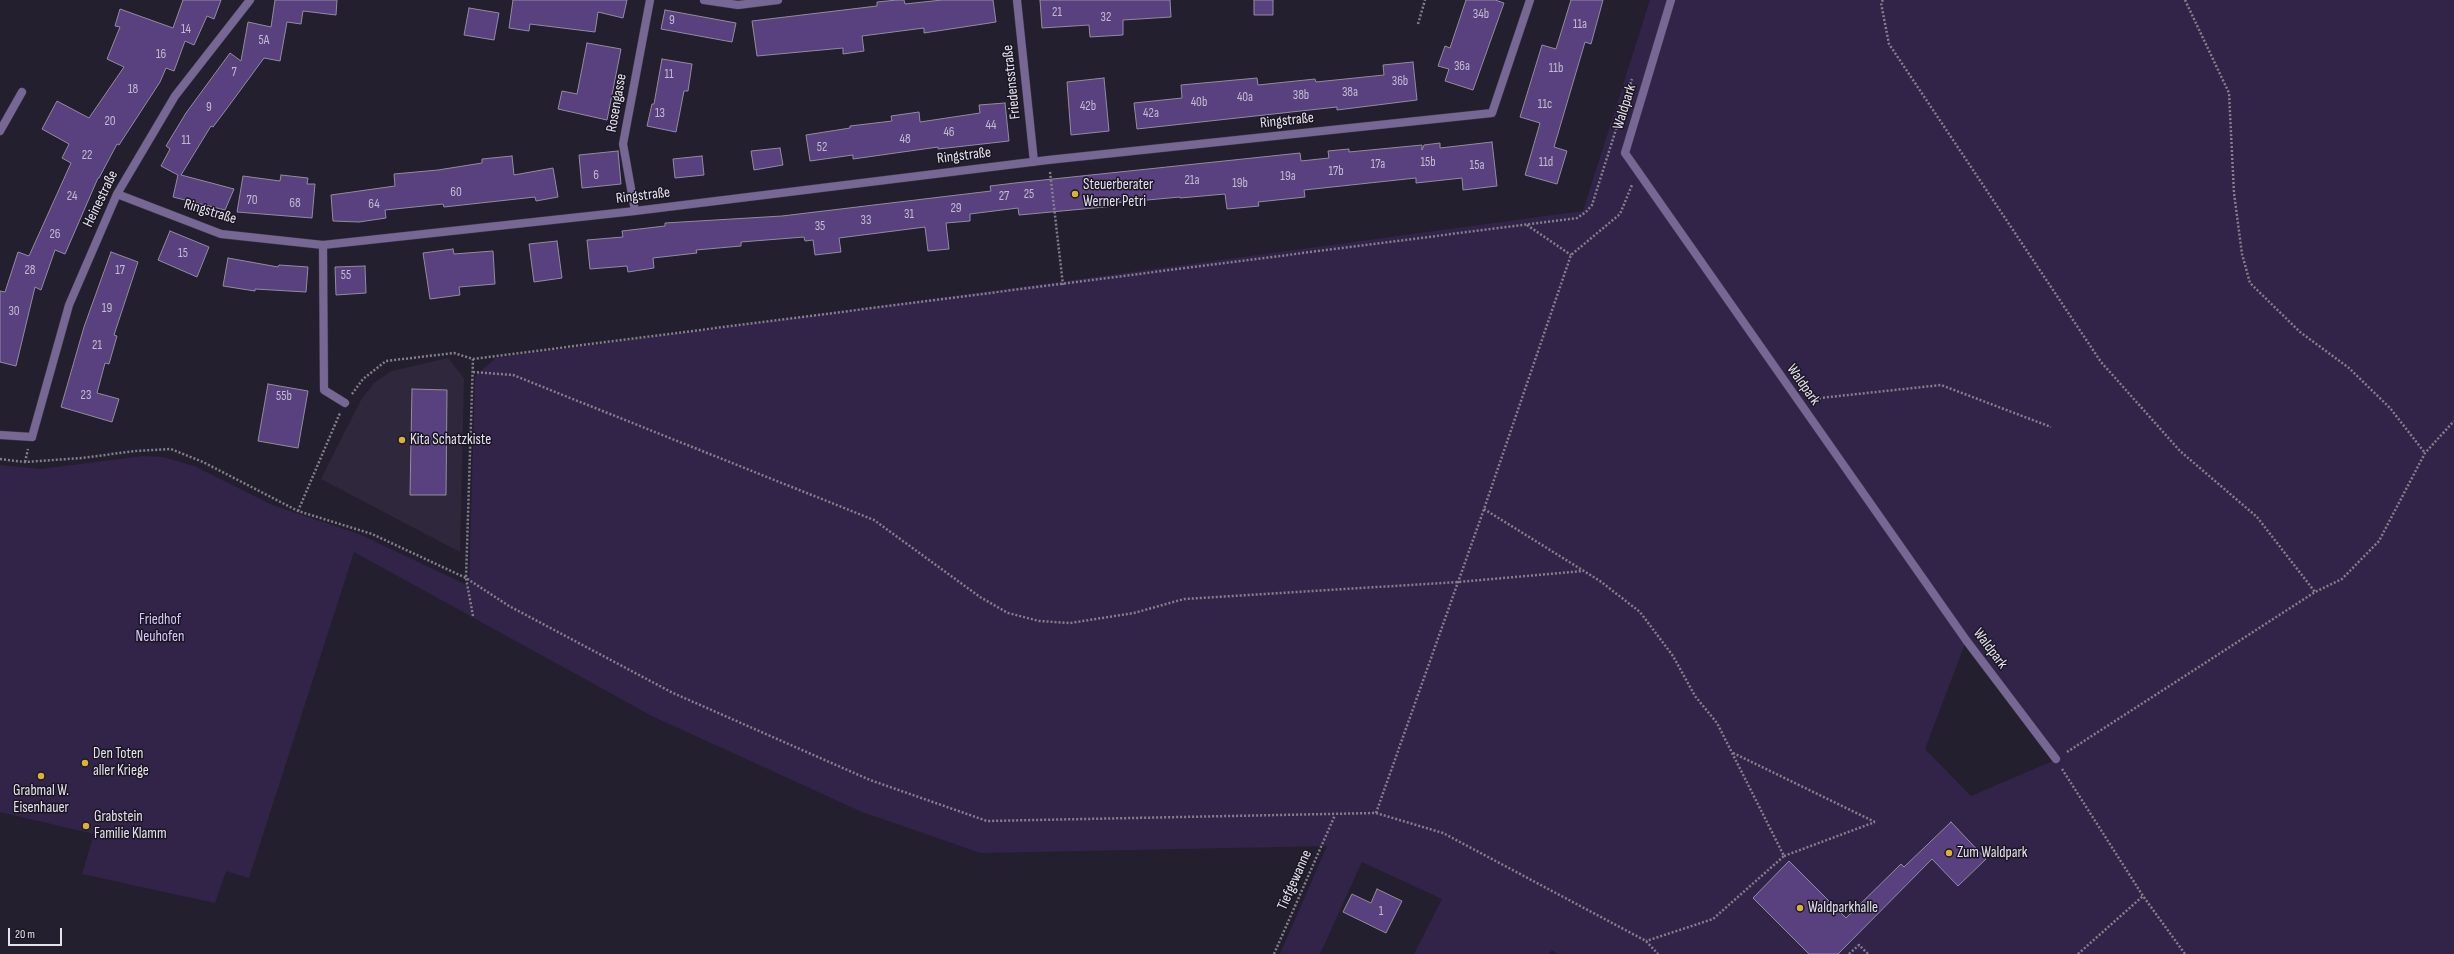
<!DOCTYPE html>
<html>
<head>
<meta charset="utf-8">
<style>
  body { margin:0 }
  #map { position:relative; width:2454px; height:954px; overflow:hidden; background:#241f2e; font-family:"Sofia Sans Condensed",sans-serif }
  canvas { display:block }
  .scale { position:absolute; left:8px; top:928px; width:54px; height:18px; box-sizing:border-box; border:2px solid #e5e2ec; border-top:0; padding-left:5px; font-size:12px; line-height:14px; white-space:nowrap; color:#e5e2ec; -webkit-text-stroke:3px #1b1624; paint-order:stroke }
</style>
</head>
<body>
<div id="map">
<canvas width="2454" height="954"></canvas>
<div class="scale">20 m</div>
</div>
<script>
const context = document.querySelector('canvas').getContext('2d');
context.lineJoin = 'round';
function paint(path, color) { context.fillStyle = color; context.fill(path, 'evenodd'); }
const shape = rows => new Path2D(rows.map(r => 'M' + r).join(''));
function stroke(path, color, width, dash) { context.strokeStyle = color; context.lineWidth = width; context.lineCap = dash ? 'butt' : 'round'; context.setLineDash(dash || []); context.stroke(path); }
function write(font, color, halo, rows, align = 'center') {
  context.font = font + ' "Sofia Sans Condensed",sans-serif'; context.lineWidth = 3; context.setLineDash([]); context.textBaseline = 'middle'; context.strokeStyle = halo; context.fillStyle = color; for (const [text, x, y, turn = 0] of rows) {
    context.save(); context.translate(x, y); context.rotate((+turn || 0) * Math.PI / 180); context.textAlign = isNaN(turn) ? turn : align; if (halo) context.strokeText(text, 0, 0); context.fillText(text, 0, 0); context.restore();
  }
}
paint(shape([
  [448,358,464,378,460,552,321,479,361,400,374,383,392,371]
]), '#2f283c');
paint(shape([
  [1650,0,2454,0,2454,954,1557,954,1552,950,1549,954,1414,954,1442,899,1362,862,1320,954,1280,954,1327,846,981,853,862,812,652,716,354,552,249,878,226,871,215,903,82,874,94,834,0,812,0,465,41,469,143,456,163,457,194,466,272,505,359,534,469,586,475,376,496,358,1583,211],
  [1966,641,2055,760,1971,796,1925,749]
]), '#322449');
const building = shape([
  [183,0,221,0,214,19,207,16,194,45,185,41,174,71,166,68,160,82,119,145,117,144,99,178,98,178,65,254,55,250,41,290,35,287,16,366,0,362,0,291,5,292,18,252,29,256,71,163,62,158,69,144,42,129,57,101,89,118,124,67,107,59,120,27,115,26,120,9,173,28,183,0],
  [275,0,337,0,336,15,303,11,301,24,287,22,280,61,264,58,228,107,213,127,211,126,181,175,234,189,225,210,173,197,178,175,161,166,170,149,166,146,186,113,230,53,241,61,248,22,271,27,275,0],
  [513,0,627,0,623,18,598,12,595,32,530,24,529,31,509,28,513,0],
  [897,0,904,0,905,4,942,0,993,0,996,22,924,33,924,28,862,36,864,51,843,54,843,48,757,56,752,21,877,6,877,2,897,0],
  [1040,0,1170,0,1171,17,1123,20,1123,35,1090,37,1089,25,1042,28,1040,0],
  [1254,0,1273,0,1273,15,1254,15,1254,0],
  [1466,0,1495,0,1504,3,1473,90,1445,81,1449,69,1438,66,1445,46,1450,48,1466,0],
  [1571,0,1603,0,1591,44,1585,42,1554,147,1567,151,1557,184,1525,175,1540,123,1520,117,1542,45,1556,49,1571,0],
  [469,8,499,13,494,40,464,35,469,8],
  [665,10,736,23,732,42,661,29,665,10],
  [587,43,621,49,607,120,558,109,562,91,577,94,587,43],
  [662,59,692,64,688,91,684,91,676,132,647,126,652,104,654,104,662,59],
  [1413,62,1417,100,1337,110,1337,107,1137,129,1134,103,1182,98,1181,85,1257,78,1258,85,1315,79,1316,82,1384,75,1383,65,1413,62],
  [1104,78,1109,131,1071,135,1067,82,1104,78],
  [1005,103,1009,141,938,149,938,147,853,159,853,155,810,161,806,135,850,128,850,126,892,121,891,116,919,112,920,122,980,113,979,105,1005,103],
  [1492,142,1497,186,1463,190,1462,178,1416,183,1416,178,1304,190,1305,197,1258,202,1259,206,1227,209,1225,194,1180,198,1180,197,1114,203,1115,206,1019,215,1018,208,970,214,970,221,946,223,949,249,928,251,925,227,839,238,841,252,815,255,813,240,805,241,804,237,741,242,741,246,696,250,697,253,653,258,654,268,628,272,627,266,590,269,587,240,623,237,622,231,665,226,665,223,782,216,991,191,990,186,1015,183,1300,153,1301,161,1329,158,1328,151,1349,149,1349,152,1422,145,1422,150,1424,145,1440,143,1440,148,1492,142],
  [780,148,783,165,754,170,751,151,780,148],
  [618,151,621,184,582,188,579,155,618,151],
  [512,156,514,175,553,168,558,197,536,201,535,197,444,207,443,204,385,210,386,218,359,222,333,221,331,195,395,186,394,174,438,170,482,163,482,159,512,156],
  [702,156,704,175,675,178,673,159,702,156],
  [281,175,308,178,307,184,315,184,312,218,237,212,243,176,280,181,281,175],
  [170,231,209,247,197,277,158,260,170,231],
  [557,241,562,278,534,282,529,244,557,241],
  [453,249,454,254,493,251,495,284,459,287,460,295,430,299,423,253,453,249],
  [111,252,138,262,114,335,117,336,109,364,105,363,97,393,119,399,112,422,61,407,84,327,111,252],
  [228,258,278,267,279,265,308,267,306,292,255,289,255,291,223,286,228,258],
  [365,266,366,293,336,295,335,267,365,266],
  [268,384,308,391,298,448,258,441,268,384],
  [412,389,447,390,446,495,410,495,412,389],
  [1951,822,1986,859,1958,886,1932,859,1838,954,1809,954,1753,898,1789,861,1846,918,1901,864,1904,867,1951,822],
  [1377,889,1402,901,1386,933,1343,912,1352,894,1371,903,1377,889]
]);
paint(building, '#58417e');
stroke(building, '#928c9f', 1);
const service = shape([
  [1671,0,1625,153,1966,640,2056,759],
  [0,131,22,92],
  [323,245,324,390,345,403],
  [0,435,32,437]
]);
const minor = shape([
  [704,0,738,5,778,0],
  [1017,0,1034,162],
  [117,194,221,234,323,245,635,211,1048,160,1492,113,1530,0],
  [635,211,623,144,650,0],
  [32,437,69,305,117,194,175,96,250,0]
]);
stroke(service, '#3f3a49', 9);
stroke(minor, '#3f3a49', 9);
stroke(shape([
  [1883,0,1881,3,1889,44,2101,362,2180,451,2257,517,2315,592],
  [2185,0,2229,93,2234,193,2242,254,2250,283,2300,332,2349,368,2390,408,2425,453],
  [1418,24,1425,0],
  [1050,172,1063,285],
  [1527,225,1571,255],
  [473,372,513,375,874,520,980,597,1008,613,1039,621,1070,623,1134,613,1184,599,1458,582,1583,571],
  [352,394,363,379,386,361,454,353,473,359,1577,218,1586,212,1592,205,1632,79],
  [1811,399,1941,385,2051,427],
  [0,459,25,462,82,458,135,451,171,449,203,462,298,511,372,534,466,578,509,606,673,693,870,780,987,821,1376,813,1443,833,1646,941,1658,954],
  [25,462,28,449],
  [1484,509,1600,581,1640,612,1673,656,1695,696,1717,723,1784,856,1713,919,1646,941],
  [298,511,340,413],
  [473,616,466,578,473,359],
  [2067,752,2315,592,2342,579,2379,541,2425,453,2454,421],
  [1733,753,1875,822],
  [2062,769,2143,896,2185,954],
  [1376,813,1484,509,1571,255,1620,214,1632,185],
  [1784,856,1875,822],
  [1274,954,1335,815],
  [1849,954,1859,945,1868,954],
  [2078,954,2143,896]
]), '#837f8c', 2.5, [2, 2]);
stroke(service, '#766795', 8);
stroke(minor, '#766795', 8);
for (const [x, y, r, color] of [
  [1075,194,4,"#dcb233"],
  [402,440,4,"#dcb233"],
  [85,763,4,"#dcb233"],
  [41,776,4,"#dcb233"],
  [86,826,4,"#dcb233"],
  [1949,853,4,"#dcb233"],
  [1800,908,4,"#dcb233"]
]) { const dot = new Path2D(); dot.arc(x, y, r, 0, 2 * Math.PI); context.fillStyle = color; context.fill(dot); stroke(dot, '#1b1624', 1.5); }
write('13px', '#c2bad0', null, [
  ["21",1057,13],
  ["34b",1481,15],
  ["32",1106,18],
  ["9",672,21],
  ["11a",1580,25],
  ["14",186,30],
  ["5A",264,41],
  ["16",161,55],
  ["36a",1462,67],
  ["11b",1556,69],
  ["7",234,73],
  ["11",669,75],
  ["36b",1400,82],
  ["18",133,90],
  ["38a",1350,93],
  ["38b",1301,96],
  ["40a",1245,98],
  ["40b",1199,103],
  ["11c",1545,105],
  ["42b",1088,107],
  ["9",209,108],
  ["13",660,114],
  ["42a",1151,114],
  ["20",110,122],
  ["44",991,126],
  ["46",949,133],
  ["48",905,140],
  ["11",186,141],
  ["52",822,148],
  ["22",87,156],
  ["15b",1428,163],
  ["11d",1546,163],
  ["17a",1378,165],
  ["15a",1477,166],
  ["17b",1336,172],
  ["6",596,176],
  ["19a",1288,177],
  ["21a",1192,181],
  ["19b",1240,184],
  ["60",456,193],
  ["25",1029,195],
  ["24",72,197],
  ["27",1004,197],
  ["70",252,201],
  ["68",295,204],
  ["64",374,205],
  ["29",956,209],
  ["31",909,215],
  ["33",866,221],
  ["35",820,227],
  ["26",55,235],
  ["15",183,254],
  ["28",30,271],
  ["17",120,271],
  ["55",346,276],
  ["19",107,309],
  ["30",14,312],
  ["21",97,346],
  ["23",86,396],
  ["55b",284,397],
  ["1",1381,912]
]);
write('15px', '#e5e2ec', '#1b1624', [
  ["Friedensstraße",1012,82,-96],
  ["Rosengasse",617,103,-80],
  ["Waldpark",1625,107,-73],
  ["Ringstraße",1287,121,-6],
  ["Ringstraße",964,156,-7],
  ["Ringstraße",643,196,-7],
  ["Heinestraße",101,199,-64],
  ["Ringstraße",210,212,17],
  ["Waldpark",1803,385,55],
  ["Waldpark",1990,649,53],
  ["Tiefgewanne",1295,880,-66]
]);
write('15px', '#e5e2ec', '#1b1624', [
  ["Steuerberater",1083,185],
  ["Werner Petri",1083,202],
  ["Kita Schatzkiste",410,440],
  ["Den Toten",93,754],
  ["aller Kriege",93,771],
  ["Grabmal W.",41,791,"center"],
  ["Eisenhauer",41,808,"center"],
  ["Grabstein",94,817],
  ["Familie Klamm",94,834],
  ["Zum Waldpark",1957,853],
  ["Waldparkhalle",1808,908]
], 'left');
write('15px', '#d9c7fe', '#1b1624', [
  ["Friedhof",160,620],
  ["Neuhofen",160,637]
]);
</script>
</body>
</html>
